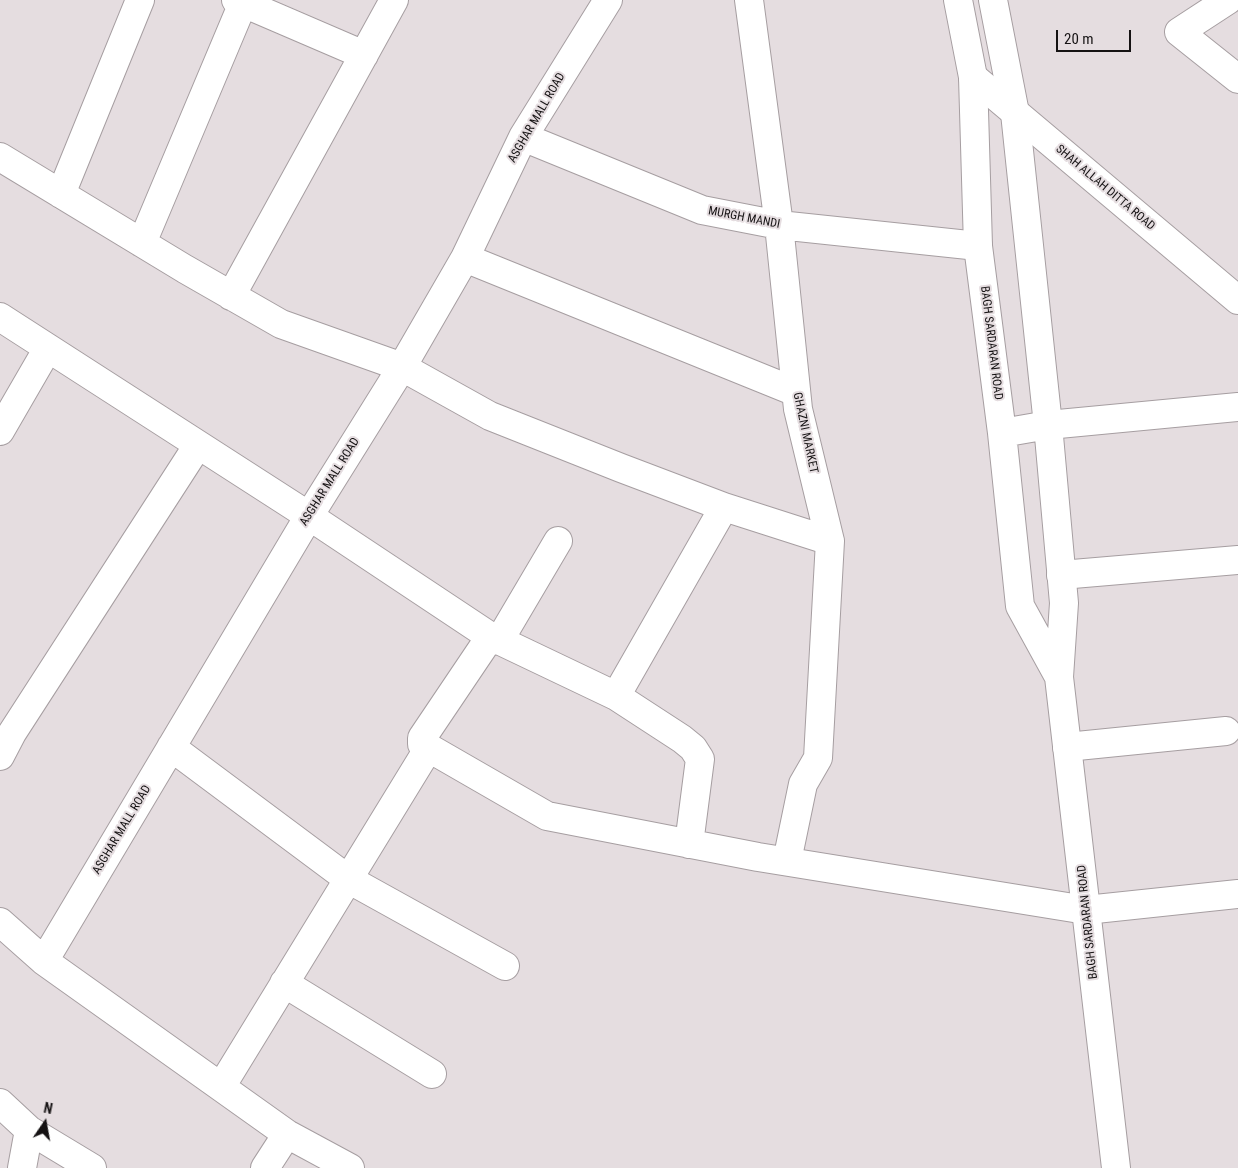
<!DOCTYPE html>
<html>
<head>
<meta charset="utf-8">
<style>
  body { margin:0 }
  #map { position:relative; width:1238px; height:1168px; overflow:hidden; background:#e5dde0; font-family:"Roboto Condensed",sans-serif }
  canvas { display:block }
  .north { position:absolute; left:20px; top:1098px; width:50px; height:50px; -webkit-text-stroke:4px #e5dde0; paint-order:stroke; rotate:12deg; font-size:14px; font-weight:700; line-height:20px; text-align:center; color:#151213 }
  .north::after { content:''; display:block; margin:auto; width:18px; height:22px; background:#151213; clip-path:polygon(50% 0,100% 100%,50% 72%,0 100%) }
  .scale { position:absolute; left:1056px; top:30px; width:75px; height:22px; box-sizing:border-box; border:2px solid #151213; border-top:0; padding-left:6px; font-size:15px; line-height:18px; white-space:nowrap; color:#151213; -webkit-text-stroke:4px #e5dde0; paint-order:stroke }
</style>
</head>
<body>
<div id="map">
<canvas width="1238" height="1168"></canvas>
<div class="north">N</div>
<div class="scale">20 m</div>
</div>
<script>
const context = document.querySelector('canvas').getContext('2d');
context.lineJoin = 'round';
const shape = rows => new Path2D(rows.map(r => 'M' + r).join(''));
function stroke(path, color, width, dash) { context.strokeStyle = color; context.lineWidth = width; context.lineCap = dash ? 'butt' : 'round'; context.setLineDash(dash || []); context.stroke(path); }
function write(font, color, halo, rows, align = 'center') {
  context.font = font + ' "Roboto Condensed",sans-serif'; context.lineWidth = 4; context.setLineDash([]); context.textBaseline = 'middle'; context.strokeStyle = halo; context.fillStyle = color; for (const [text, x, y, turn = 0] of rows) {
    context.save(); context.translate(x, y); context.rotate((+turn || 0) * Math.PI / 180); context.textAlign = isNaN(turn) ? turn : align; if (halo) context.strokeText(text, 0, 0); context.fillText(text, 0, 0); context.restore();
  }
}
const minor = shape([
  [236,0,364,55],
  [749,0,779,225,798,409,830,541,818,758,803,784,787,861],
  [1228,0,1179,32,1238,79],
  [973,77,1238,300],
  [523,137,702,210,779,225,978,246],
  [0,157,185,269,281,324,402,367,490,416,621,468,724,507,830,541],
  [61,194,140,0],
  [142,243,243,3],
  [465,258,796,392],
  [231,296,394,0],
  [0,317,309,516,488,635,616,696,682,739,693,748,700,759,689,844],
  [1048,425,1238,407],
  [0,431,48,348],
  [1061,575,1238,560],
  [488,635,488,640,422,738,422,744,547,816,758,857,1086,910,1238,894],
  [499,641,558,541],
  [616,696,724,507],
  [171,747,348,879,505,966],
  [1067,747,1226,731],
  [0,756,12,733,198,445],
  [0,922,44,961,287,1134,350,1168],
  [44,961,309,516,402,367,465,258,523,137,608,0],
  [284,983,432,1074],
  [221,1087,428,749],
  [0,1103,29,1130,92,1168],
  [22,1168,29,1130],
  [265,1168,287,1134]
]);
const major = shape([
  [958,0,973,77,978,246,1002,433,1020,606,1059,677],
  [993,0,1015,113,1048,425,1064,603,1059,677,1116,1168],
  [1002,433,1048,425]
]);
stroke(minor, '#a69ea1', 30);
stroke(major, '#a69ea1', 30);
stroke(minor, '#fff', 28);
stroke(major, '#fff', 28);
write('12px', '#151213', '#e5dde0', [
  ["ASGHAR MALL ROAD",537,118,-60],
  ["SHAH ALLAH DITTA ROAD",1105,188,40],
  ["MURGH MANDI",744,218,11],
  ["BAGH SARDARAN ROAD",991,343,83],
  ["GHAZNI MARKET",805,433,78],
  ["ASGHAR MALL ROAD",330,482,-58],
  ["ASGHAR MALL ROAD",122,830,-59],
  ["BAGH SARDARAN ROAD",1088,922,-96]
]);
</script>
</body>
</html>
